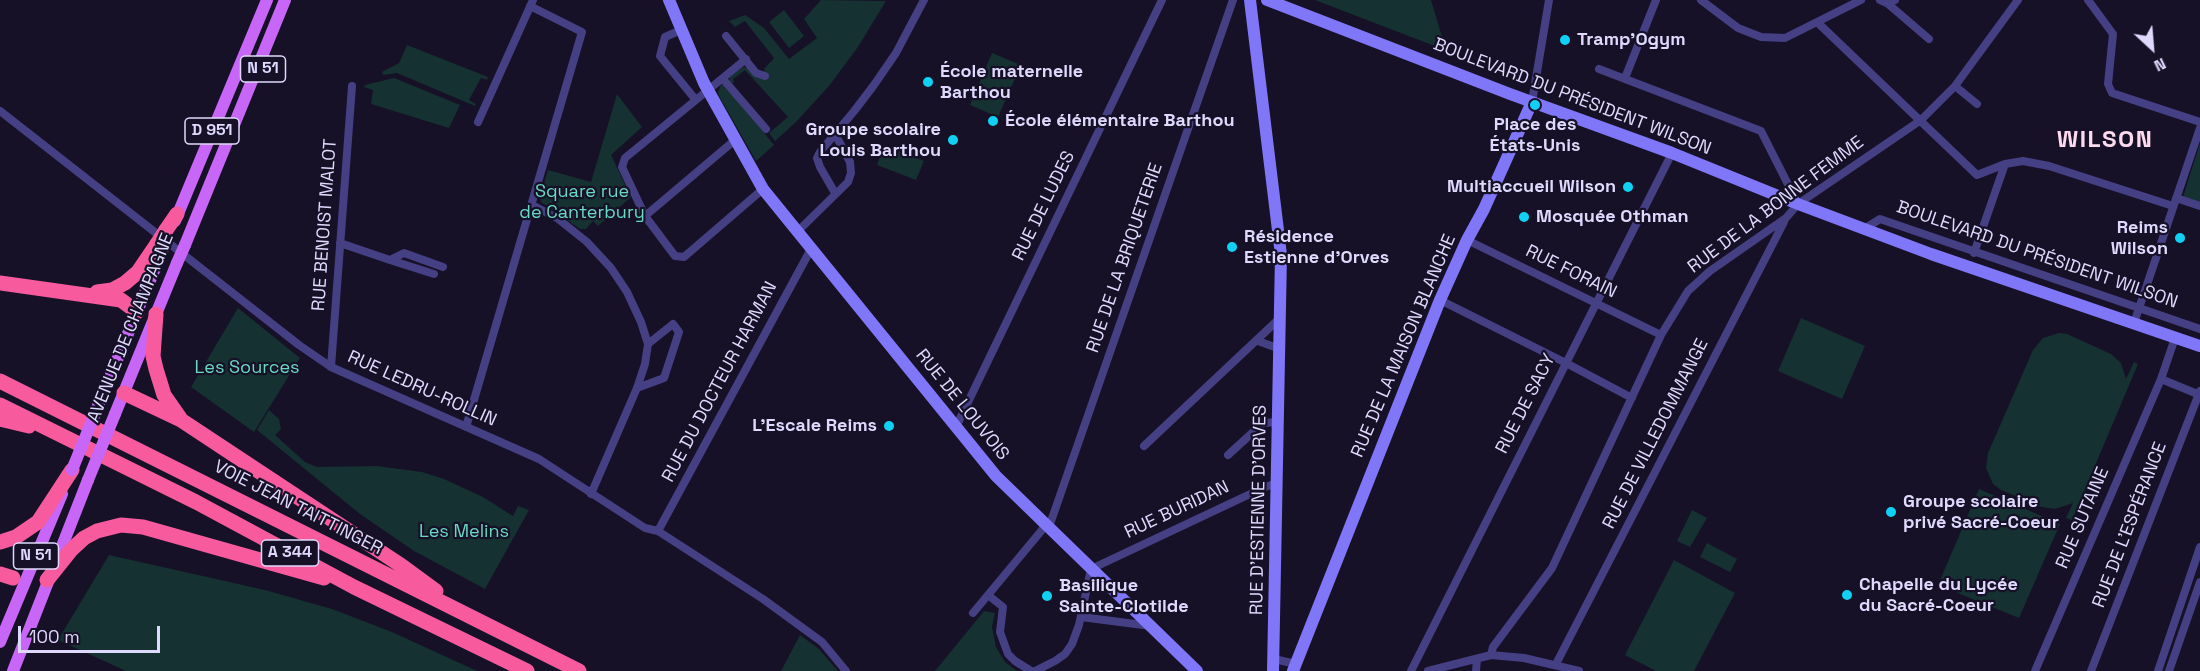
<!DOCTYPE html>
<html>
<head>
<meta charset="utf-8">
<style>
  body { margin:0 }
  #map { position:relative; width:2200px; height:671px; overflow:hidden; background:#161127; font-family:"Space Grotesk",sans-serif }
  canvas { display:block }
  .north { position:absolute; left:2122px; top:18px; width:60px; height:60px; -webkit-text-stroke:4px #161127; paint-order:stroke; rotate:154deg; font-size:16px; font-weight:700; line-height:24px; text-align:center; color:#dfdafd }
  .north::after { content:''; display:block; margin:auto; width:21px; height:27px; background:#dfdafd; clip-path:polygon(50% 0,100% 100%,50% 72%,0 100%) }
  .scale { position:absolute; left:18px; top:626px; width:142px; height:27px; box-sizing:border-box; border:3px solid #dfdafd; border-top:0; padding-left:8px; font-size:18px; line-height:21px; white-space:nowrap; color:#dfdafd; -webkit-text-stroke:4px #161127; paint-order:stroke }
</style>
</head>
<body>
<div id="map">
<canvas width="2200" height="671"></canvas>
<div class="north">N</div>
<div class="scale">100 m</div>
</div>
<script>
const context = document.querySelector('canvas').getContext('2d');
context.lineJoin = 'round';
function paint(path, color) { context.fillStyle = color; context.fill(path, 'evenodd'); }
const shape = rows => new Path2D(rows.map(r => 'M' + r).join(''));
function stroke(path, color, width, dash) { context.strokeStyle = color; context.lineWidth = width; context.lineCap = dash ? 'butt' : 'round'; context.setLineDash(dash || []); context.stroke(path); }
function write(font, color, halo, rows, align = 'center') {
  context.font = font + ' "Space Grotesk",sans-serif'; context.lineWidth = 4.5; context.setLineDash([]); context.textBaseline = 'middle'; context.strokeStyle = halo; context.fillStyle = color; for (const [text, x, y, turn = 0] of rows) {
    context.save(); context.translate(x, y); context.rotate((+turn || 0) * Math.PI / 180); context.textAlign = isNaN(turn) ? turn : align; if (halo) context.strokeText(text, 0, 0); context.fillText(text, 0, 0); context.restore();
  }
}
paint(shape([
  [821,0,886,1,858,47,829,86,796,122,775,141,769,133,788,117,745,70,733,79,734,82,731,84,729,82,730,77,743,67,765,72,764,69,774,58,745,21,735,27,729,21,745,15,764,28,789,59,817,38,804,19],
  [1315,0,1431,0,1446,50,1419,40],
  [784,10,804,36,789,48,769,22],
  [407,45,488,77,487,80,481,78,469,100,476,104,475,106,397,73,383,75,382,72,399,63],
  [992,53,1021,65,998,117,970,105],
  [394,78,460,105,449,128,371,104,373,90,364,87,365,85],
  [721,85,725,85,774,145,756,161,719,96,718,92],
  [617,94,642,127,611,155,631,197,598,226,593,221,586,229,580,229,541,202,540,197,548,170,591,182],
  [2200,143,2200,203,2183,197],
  [884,145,924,161,916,180,877,165],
  [238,308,300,358,254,432,191,387],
  [1801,318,1865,346,1842,399,1778,371],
  [2059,333,2067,334,2111,354,2121,363,2126,379,2134,362,2138,364,2072,520,2066,518,2073,503,2055,509,2041,507,2001,490,1993,484,1986,468,1988,453,2033,350,2043,338],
  [269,410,279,419,281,429,275,435,305,462,317,467,377,466,422,472,444,479,483,497,513,516,518,506,529,510,485,589,414,551,360,514,257,430],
  [1979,489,2060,524,2019,618,1938,585],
  [1692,510,1707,518,1690,547,1677,541],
  [1707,543,1737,559,1730,572,1700,557],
  [109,555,265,590,332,609,392,632,477,671,126,671,58,640],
  [1674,560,1735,593,1694,671,1656,671,1625,655],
  [984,611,995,613,992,627,996,647,1005,662,1017,671,935,671],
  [800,635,819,649,838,671,781,671]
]), '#153131');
stroke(shape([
  [1701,0,1738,28,1761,37,1785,38,1817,22,1977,175,2005,164,2023,161,2049,166,2173,206],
  [1880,0,1887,3,1895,0],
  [2088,0,2113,34,2108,84,2112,93,2200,122],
  [1887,3,1929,39],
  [1817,22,1861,0],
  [681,30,665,37,660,56,695,99],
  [726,36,756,73,765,76],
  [746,59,625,158,622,167,645,216,675,256,684,257,763,189],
  [1599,69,1761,131,1798,204],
  [1625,78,1656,0],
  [723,79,766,129],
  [1955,86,1977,104],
  [1532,102,1549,0],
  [0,111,299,345,331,367,539,459,645,528,658,531,763,599,822,642,846,671],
  [478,122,533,0],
  [835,193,820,167,817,158,820,152,855,110,874,85,896,53,924,0],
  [2176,198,2200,206],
  [532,205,557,218,587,242,611,268,627,292,641,322,648,344,645,364,637,388,591,494],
  [645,216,735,140],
  [1864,229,1880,219,2200,329],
  [797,232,848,182,851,173,850,162,835,134],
  [1467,240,1661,335],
  [340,243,390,260,404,253,443,267],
  [1974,253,2005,164],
  [390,260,434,274],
  [1440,300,1566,363,1632,398],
  [2134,323,2200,128],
  [1258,341,1280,349],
  [331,367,352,86],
  [2161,379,2200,395],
  [637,388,664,378,679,332,673,324,648,344],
  [466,427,582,32,530,6],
  [956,427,1162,0],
  [1144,446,1280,318],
  [1228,455,1263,423,1278,422],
  [1049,527,1233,0],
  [658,531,811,249],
  [988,595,1003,607,1000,632,1008,654,1015,661,1031,671],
  [973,613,1042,530,1045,524],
  [1081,617,1151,626],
  [1491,655,1493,647,1552,568,1661,335,1688,291,1710,271,1786,218,1798,204,1921,120,1955,86,2018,0],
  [1274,659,1296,664],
  [1556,664,1784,222],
  [1035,671,1055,661,1065,654,1072,644,1079,625,1091,569,1265,487,1277,483],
  [1411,671,1672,153],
  [1428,671,1491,655,1524,658,1579,671],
  [1476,671,1477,659],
  [2035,671,2161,379,2175,338],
  [2091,671,2200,391],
  [2158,671,2200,547],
  [2169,671,2200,582]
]), '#453f84', 8);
stroke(shape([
  [669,0,704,83,763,189,996,476,1197,671],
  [1250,0,1281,255,1273,671],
  [1267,0,1510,94,1672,153,1798,204,1931,254,2200,346],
  [1293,671,1440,300,1467,240,1484,209,1532,102]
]), '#7f76f8', 12);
stroke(shape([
  [175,221,267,0],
  [185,245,285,0],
  [98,406,163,249],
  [115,414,177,263],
  [0,642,62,494],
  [13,671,88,480]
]), '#c866f7', 12);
stroke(shape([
  [166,230,177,214],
  [0,283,121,300,137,312],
  [97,292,112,290,125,283,138,272,157,244],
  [156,314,153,356,156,369,164,395,180,418],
  [0,381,579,671],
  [124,393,181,420,402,566,436,591],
  [0,405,196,502,354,587,527,671],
  [0,419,29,426],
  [0,542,16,537,38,522,72,470],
  [0,574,13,578],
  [47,580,71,550,84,538,97,531,121,525,143,527,324,578]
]), '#f75b9e', 15);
stroke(shape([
  [177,263,185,245],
  [72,470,98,406],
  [88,480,115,414]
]), '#c866f7', 12);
stroke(shape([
  [157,244,166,230]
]), '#f75b9e', 15);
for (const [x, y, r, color] of [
  [1565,40,6,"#10d1f3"],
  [928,82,6,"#10d1f3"],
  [1535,105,6,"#10d1f3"],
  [993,121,6,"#10d1f3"],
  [953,140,6,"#10d1f3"],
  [1628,187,6,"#10d1f3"],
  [1524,217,6,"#10d1f3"],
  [2180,238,6,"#10d1f3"],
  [1232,247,6,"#10d1f3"],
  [889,426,6,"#10d1f3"],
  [1891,512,6,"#10d1f3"],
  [1847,595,6,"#10d1f3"],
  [1047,596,6,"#10d1f3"]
]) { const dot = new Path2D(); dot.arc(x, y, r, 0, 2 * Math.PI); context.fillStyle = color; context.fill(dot); stroke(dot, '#161127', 2); }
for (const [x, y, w] of [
  [263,69,45],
  [212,131,54],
  [290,553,57],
  [36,556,45]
]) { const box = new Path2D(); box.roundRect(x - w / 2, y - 13, w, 26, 4.5); context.fillStyle = '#161127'; context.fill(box); stroke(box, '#dfdafd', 1.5); }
write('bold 16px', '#dfdafd', null, [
  ["N 51",263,69],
  ["D 951",212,131],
  ["A 344",290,553],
  ["N 51",36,556]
]);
write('bold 18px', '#dfdafd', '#161127', [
  ["Tramp'Ogym",1577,40],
  ["École maternelle",940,72],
  ["Barthou",940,93],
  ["École élémentaire Barthou",1005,121],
  ["Place des",1535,125,"center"],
  ["États-Unis",1535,146,"center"],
  ["Groupe scolaire",941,130,"right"],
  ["Louis Barthou",941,151,"right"],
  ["Multiaccueil Wilson",1616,187,"right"],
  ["Mosquée Othman",1536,217],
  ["Reims",2168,228,"right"],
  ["Wilson",2168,249,"right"],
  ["Résidence",1244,237],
  ["Estienne d'Orves",1244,258],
  ["L'Escale Reims",877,426,"right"],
  ["Groupe scolaire",1903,502],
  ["privé Sacré-Coeur",1903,523],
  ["Chapelle du Lycée",1859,585],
  ["du Sacré-Coeur",1859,606],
  ["Basilique",1059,586],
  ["Sainte-Clotilde",1059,607]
], 'left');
write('18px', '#dfdafd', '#161127', [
  ["BOULEVARD DU PRÉSIDENT WILSON",1572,97,21],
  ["RUE DE LA BONNE FEMME",1776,205,-37],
  ["RUE DE LUDES",1044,206,-64],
  ["RUE BENOIST MALOT",325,225,-86],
  ["BOULEVARD DU PRÉSIDENT WILSON",2037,255,19],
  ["RUE DE LA BRIQUETERIE",1125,258,-71],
  ["RUE FORAIN",1571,272,26],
  ["AVENUE DE CHAMPAGNE",131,328,-68],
  ["RUE DE LA MAISON BLANCHE",1404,346,-67],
  ["RUE DU DOCTEUR HARMAN",720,382,-62],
  ["RUE LEDRU-ROLLIN",422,389,24],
  ["RUE DE SACY",1526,404,-63],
  ["RUE DE LOUVOIS",962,405,51],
  ["RUE DE VILLEDOMMANGE",1656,434,-63],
  ["VOIE JEAN TAITTINGER",298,508,27],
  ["RUE BURIDAN",1177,510,-25],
  ["RUE D'ESTIENNE D'ORVES",1259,510,-89],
  ["RUE SUTAINE",2083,518,-67],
  ["RUE DE L'ESPÉRANCE",2130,525,-69]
]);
write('18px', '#68dac4', '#161127', [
  ["Square rue",582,192],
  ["de Canterbury",582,213],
  ["Les Sources",247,368],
  ["Les Melins",464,532]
]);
context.letterSpacing = '1.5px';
write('bold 24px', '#fddbef', '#161127', [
  ["WILSON",2105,140]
]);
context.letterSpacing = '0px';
</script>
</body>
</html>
